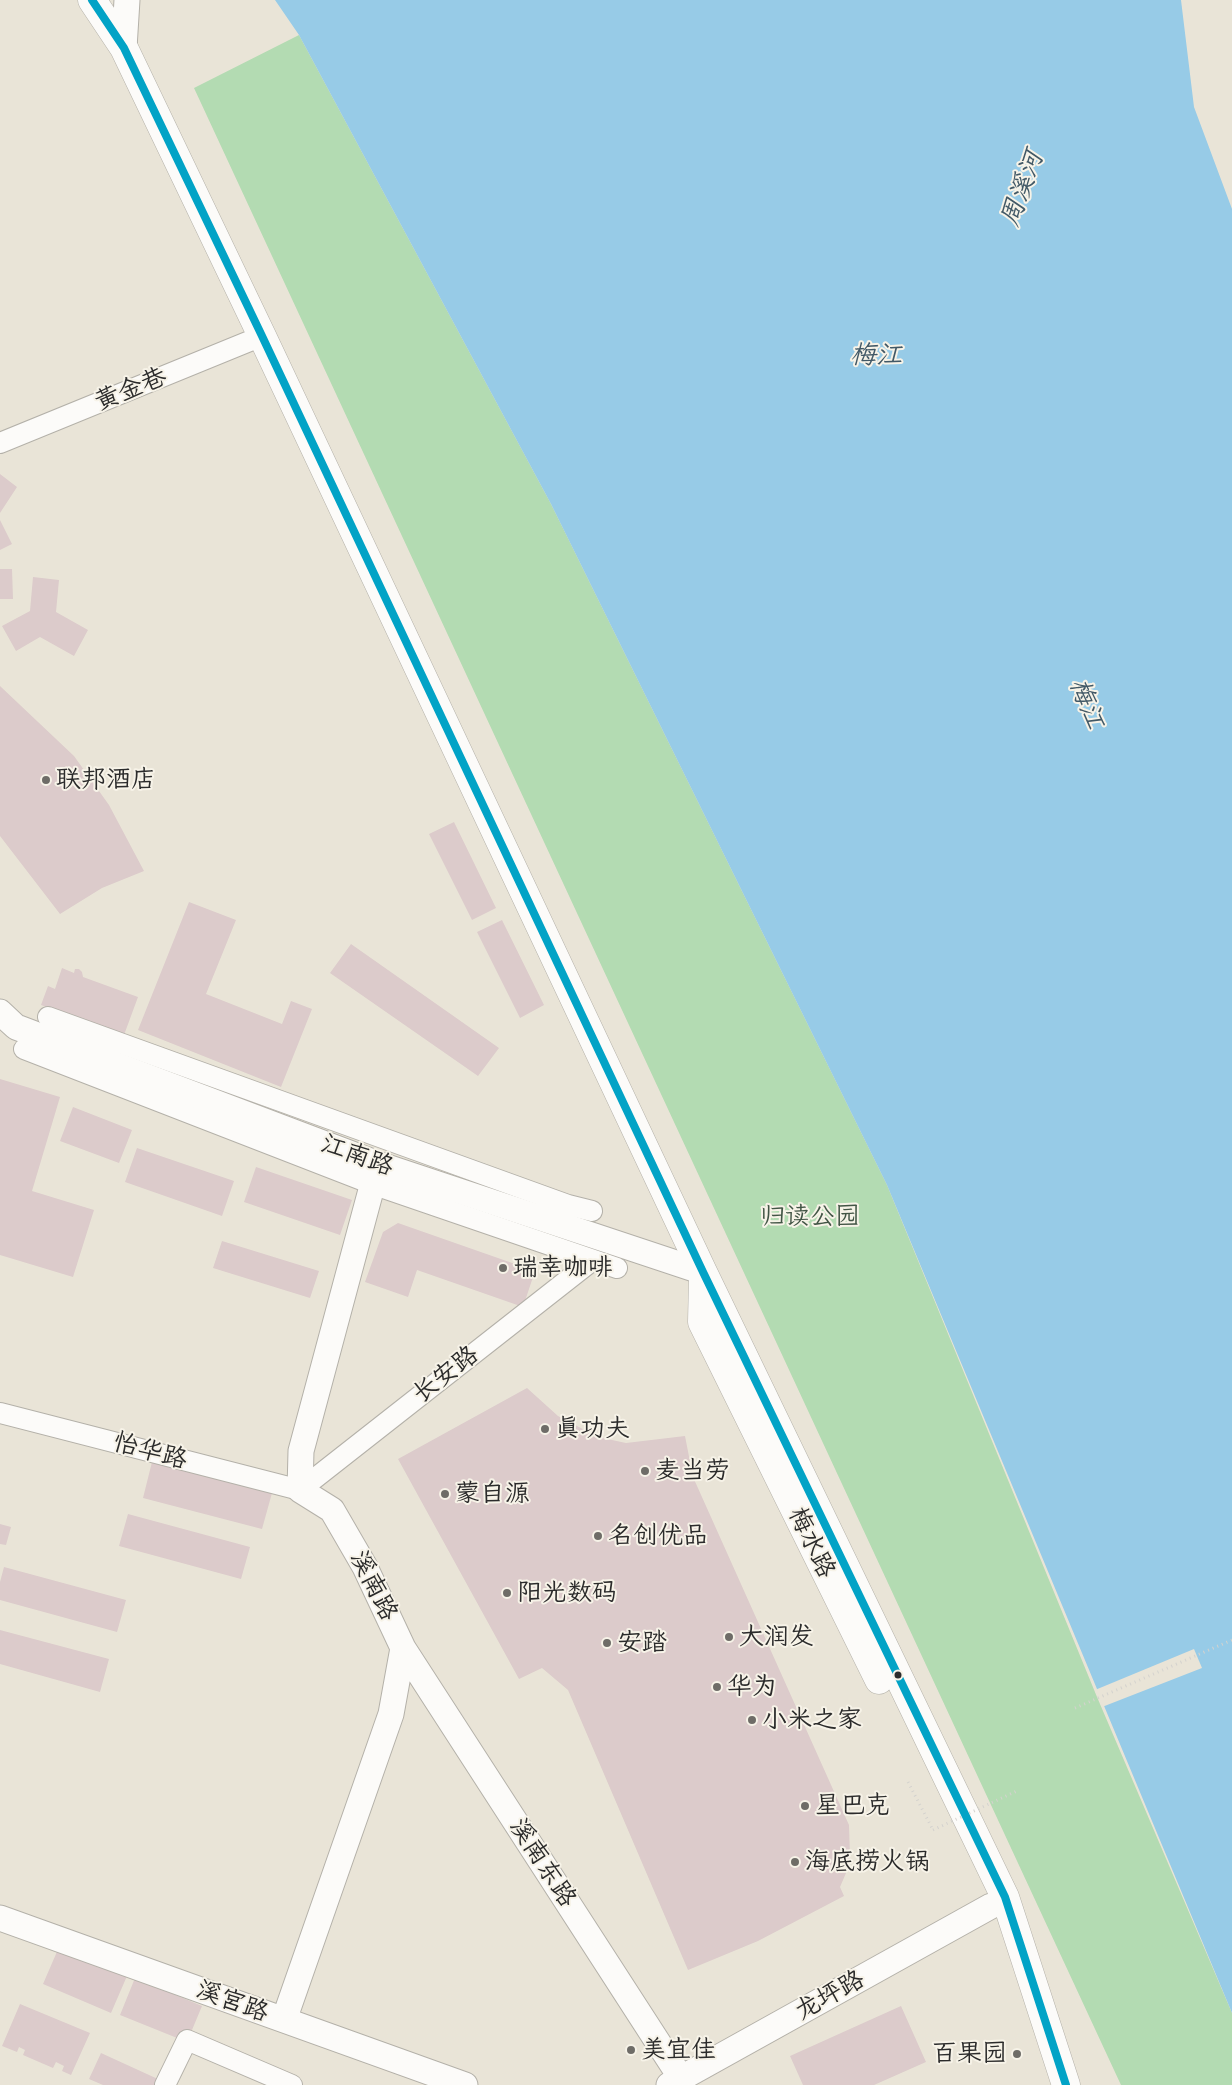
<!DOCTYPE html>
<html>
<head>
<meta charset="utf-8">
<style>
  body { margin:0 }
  canvas { display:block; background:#e9e4d7 }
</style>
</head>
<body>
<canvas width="1232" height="2085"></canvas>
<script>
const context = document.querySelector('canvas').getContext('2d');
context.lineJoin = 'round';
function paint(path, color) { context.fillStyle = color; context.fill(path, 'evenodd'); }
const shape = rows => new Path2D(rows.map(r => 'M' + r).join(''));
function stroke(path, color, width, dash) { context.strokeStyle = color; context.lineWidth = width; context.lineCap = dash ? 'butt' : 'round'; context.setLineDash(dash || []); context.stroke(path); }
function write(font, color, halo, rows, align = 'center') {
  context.font = font + ' Caveat,"LXGW WenKai TC",sans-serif'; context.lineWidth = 4; context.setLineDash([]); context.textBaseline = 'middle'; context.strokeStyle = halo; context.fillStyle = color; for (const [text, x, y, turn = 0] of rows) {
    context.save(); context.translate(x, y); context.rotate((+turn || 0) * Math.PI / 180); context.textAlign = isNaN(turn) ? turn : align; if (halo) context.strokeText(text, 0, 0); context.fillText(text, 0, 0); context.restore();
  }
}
paint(shape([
  [299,35,551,504,887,1185,1097,1697,1232,2013,1232,2085,1121,2085,194,88]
]), '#b3dbb2');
paint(shape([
  [275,0,1181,0,1194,107,1232,209,1232,2013,887,1185,551,504,299,35]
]), '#97cbe7');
paint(shape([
  [1194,1649,1202,1668,1102,1707,1095,1690]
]), '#e9e4d7');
paint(shape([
  [0,474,17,487,0,513],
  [0,520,12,544,0,550],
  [0,569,12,569,13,599,0,599],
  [33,577,59,580,56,612,88,630,74,656,40,637,16,651,2,626,30,611],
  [0,686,74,756,109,805,144,871,102,888,60,914,0,836],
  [454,822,496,908,472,920,429,834],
  [189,902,236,920,206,994,282,1024,291,1001,312,1009,281,1087,138,1030],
  [502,920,544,1005,520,1018,477,932],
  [351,944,499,1048,478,1076,330,973],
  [62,968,74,973,75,969,79,969,82,972,83,977,138,997,124,1035,41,1005,48,986,55,989],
  [0,1079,60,1097,32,1191,94,1210,73,1277,0,1255],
  [73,1107,132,1130,119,1163,60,1141],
  [137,1148,234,1181,222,1216,125,1182],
  [256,1167,352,1200,340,1235,244,1202],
  [398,1223,535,1271,523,1307,417,1270,408,1297,365,1282,383,1232],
  [222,1241,319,1271,310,1298,213,1268],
  [527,1388,558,1416,598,1437,626,1443,685,1436,693,1477,849,1825,850,1856,846,1873,840,1887,844,1896,758,1941,688,1970,568,1690,542,1668,519,1679,398,1459],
  [152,1462,272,1493,262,1529,143,1498],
  [128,1514,250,1547,241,1579,119,1546],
  [0,1524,11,1527,6,1545,0,1544],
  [4,1567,126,1600,117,1632,0,1600,0,1582],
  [0,1630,109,1659,100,1692,0,1664],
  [59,1947,127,1976,111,2013,43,1984],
  [135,1978,202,2006,187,2042,120,2015],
  [20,2004,90,2033,71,2075,62,2071,64,2066,56,2062,53,2068,23,2055,25,2050,19,2047,17,2052,2,2046],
  [901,2006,926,2062,874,2085,803,2085,790,2056],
  [101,2053,160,2080,157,2085,103,2085,89,2079]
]), '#dccbcb');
const minor = shape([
  [0,443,262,336],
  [48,1017,568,1205,592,1211],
  [24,1049,372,1184,617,1268],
  [0,1413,300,1490,593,1260],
  [165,2085,187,2040,292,2085]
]);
const tertiary = shape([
  [124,48,127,0],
  [0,1012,16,1027,378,1164,703,1272],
  [403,1648,681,2078],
  [0,1918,465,2085],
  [284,2020,391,1714,403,1648,365,1567,332,1510,300,1490,301,1451,378,1164],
  [669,2085,991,1906]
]);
const secondary = shape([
  [92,0,124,48,262,336,703,1272,1005,1897,1066,2085],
  [703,1279,702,1322,879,1680]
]);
stroke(minor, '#b4b1a9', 22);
stroke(tertiary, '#b4b1a9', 27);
stroke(secondary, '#b4b1a9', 29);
stroke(shape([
  [1075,1708,1232,1640],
  [908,1782,933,1830]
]), '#d4d2ce', 3, [1, 4]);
stroke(minor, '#fcfbf9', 20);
stroke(tertiary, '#fcfbf9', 25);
stroke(secondary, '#fcfbf9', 28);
stroke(shape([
  [933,1830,1019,1790]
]), '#d4d2ce', 3, [1, 4]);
stroke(shape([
  [92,0,124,48,262,336,703,1272,1005,1897,1066,2085]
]), '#02a3c6', 8);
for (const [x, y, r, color] of [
  [46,780,5,"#6e6c67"],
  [503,1268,5,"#6e6c67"],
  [545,1429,5,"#6e6c67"],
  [645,1471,5,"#6e6c67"],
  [445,1494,5,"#6e6c67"],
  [598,1536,5,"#6e6c67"],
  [507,1593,5,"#6e6c67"],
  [729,1637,5,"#6e6c67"],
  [607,1643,5,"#6e6c67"],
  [898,1675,4.5,"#2b2b2b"],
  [717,1687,5,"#6e6c67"],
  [752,1720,5,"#6e6c67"],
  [805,1806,5,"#6e6c67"],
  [795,1862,5,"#6e6c67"],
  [631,2050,5,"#6e6c67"],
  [1017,2054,5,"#6e6c67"]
]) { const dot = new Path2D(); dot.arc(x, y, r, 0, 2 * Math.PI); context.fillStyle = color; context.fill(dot); stroke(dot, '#f7f3e8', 2); }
write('25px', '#2b2b2b', '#f7f3e8', [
  ["黄金巷",131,390,-22],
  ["江南路",357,1156,20],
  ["长安路",446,1375,-38],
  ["怡华路",150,1452,15],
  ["梅水路",811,1543,64],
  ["溪南路",373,1586,63],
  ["溪南东路",542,1863,57],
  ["龙坪路",830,1996,-29],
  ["溪宫路",232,2002,20]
]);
write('25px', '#2b2b2b', '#f7f3e8', [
  ["联邦酒店",56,780],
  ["瑞幸咖啡",513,1268],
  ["真功夫",555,1429],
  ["麦当劳",655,1471],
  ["蒙自源",455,1494],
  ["名创优品",608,1536],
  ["阳光数码",517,1593],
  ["大润发",739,1637],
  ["安踏",617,1643],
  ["华为",727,1687],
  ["小米之家",762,1720],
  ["星巴克",815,1806],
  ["海底捞火锅",805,1862],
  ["美宜佳",641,2050],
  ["百果园",1007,2054,"right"]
], 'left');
write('25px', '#425545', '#f7f3e8', [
  ["归读公园",810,1217]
]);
write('italic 26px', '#415866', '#f7f3e8', [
  ["周溪河",1023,189,-70],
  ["梅江",876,356],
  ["梅江",1086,704,68]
]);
</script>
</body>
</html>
